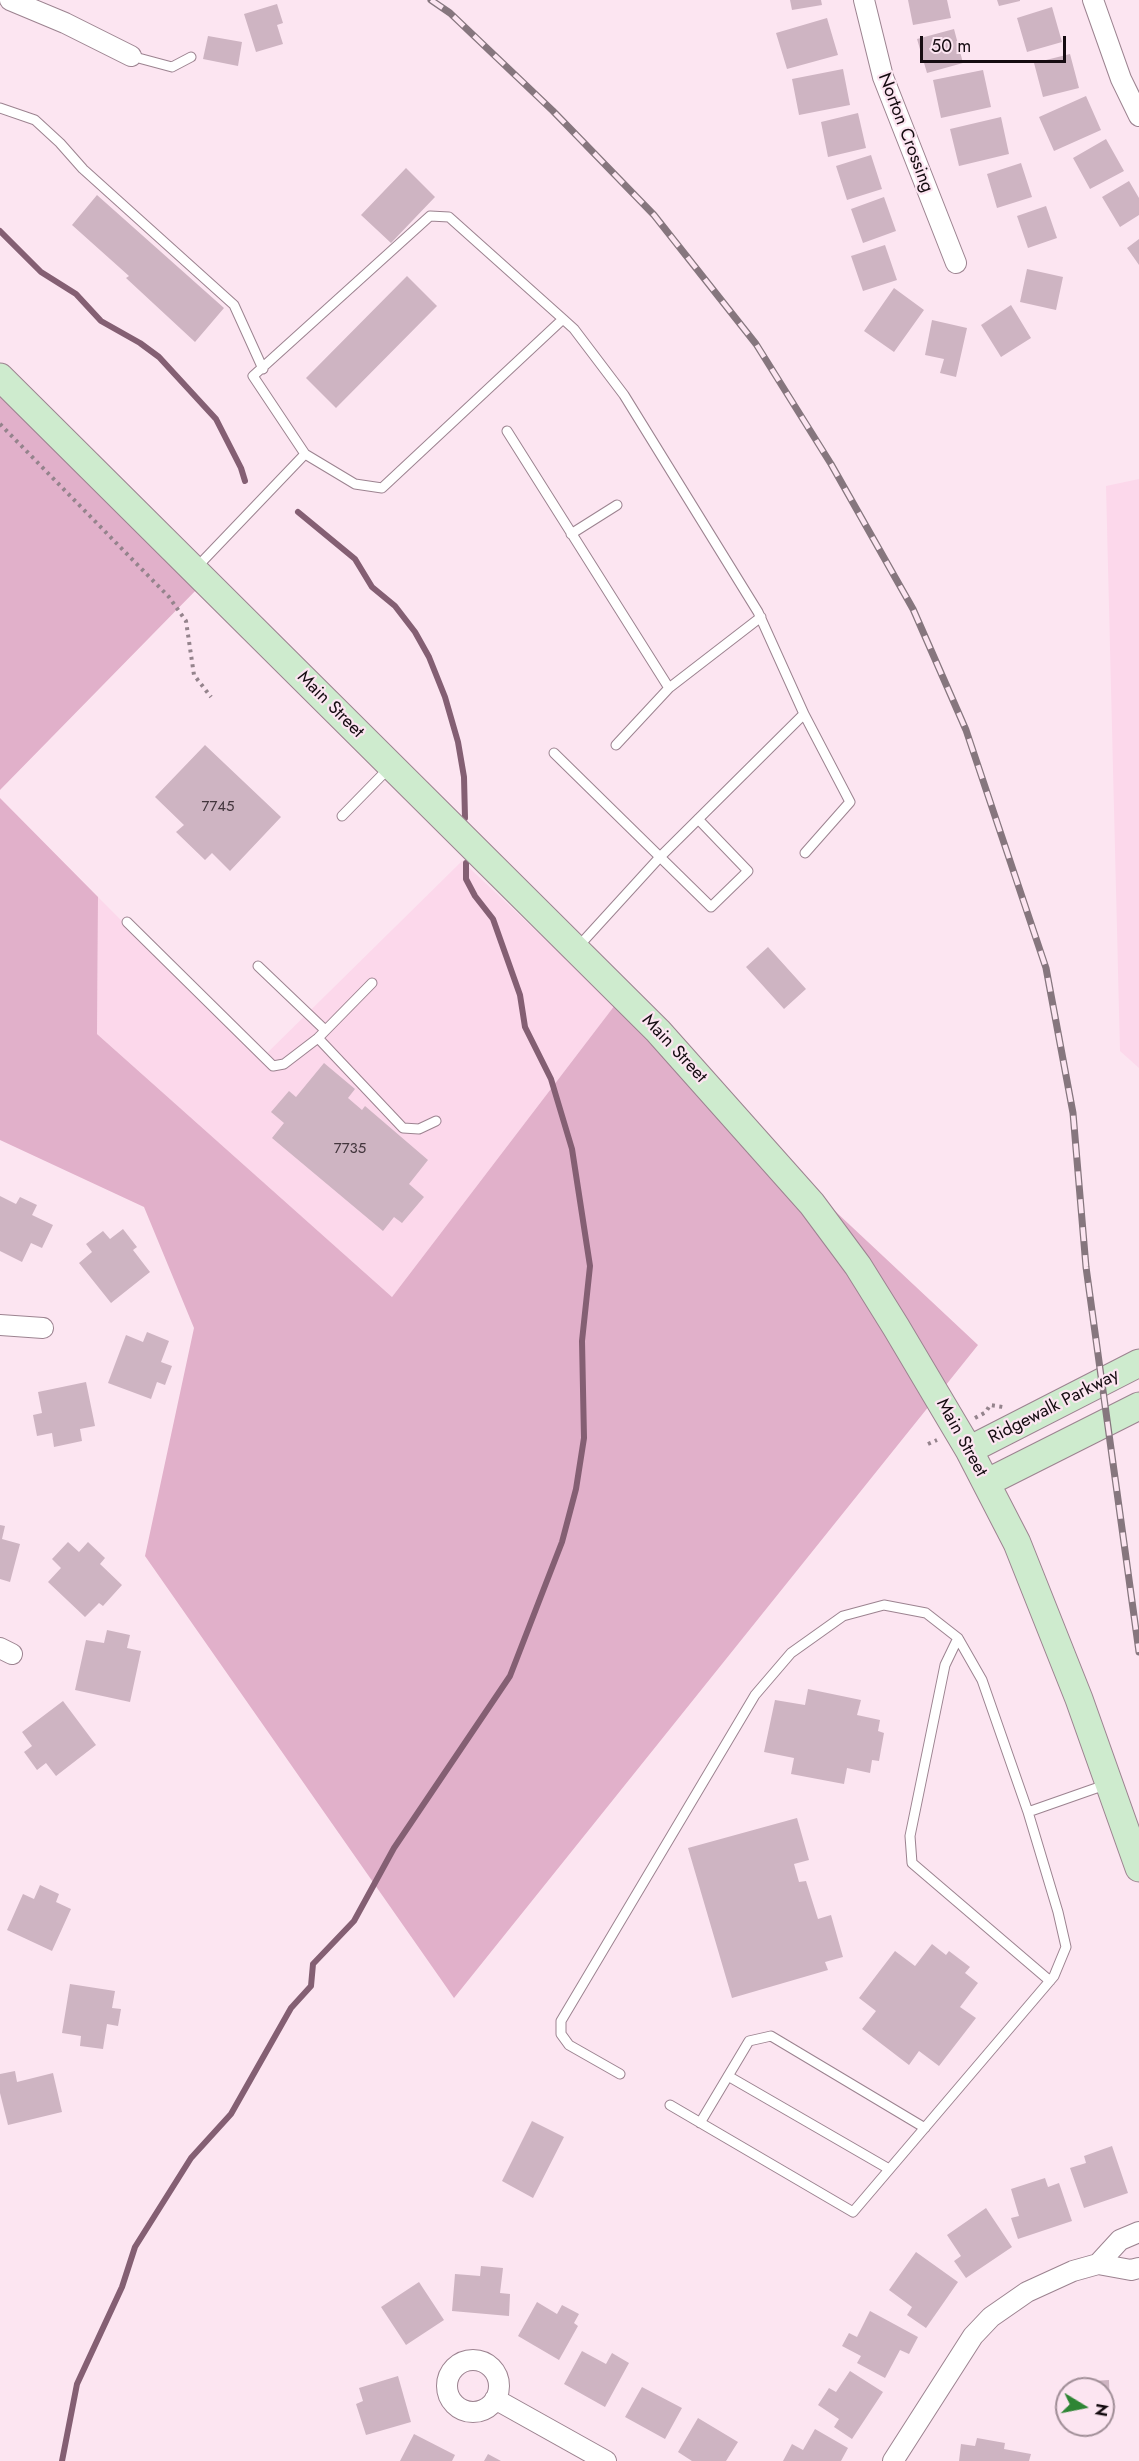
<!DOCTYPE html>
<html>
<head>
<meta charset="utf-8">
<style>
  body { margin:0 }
  #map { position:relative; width:1139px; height:2461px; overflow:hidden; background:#fce5f1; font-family:Jost,sans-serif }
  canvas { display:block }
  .north { position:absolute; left:1055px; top:2377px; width:60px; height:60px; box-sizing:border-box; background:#fce5f1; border:2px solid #a08e97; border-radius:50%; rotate:100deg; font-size:16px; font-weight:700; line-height:24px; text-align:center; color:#150c11 }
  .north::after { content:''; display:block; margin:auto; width:21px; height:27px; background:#2e8534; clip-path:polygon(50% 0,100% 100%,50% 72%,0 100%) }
  .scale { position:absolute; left:920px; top:36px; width:146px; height:27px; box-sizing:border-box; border:3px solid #150c11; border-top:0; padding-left:8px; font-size:18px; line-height:21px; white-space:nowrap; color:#150c11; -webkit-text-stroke:4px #fce5f1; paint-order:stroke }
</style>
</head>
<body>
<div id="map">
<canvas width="1139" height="2461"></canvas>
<div class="north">N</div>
<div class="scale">50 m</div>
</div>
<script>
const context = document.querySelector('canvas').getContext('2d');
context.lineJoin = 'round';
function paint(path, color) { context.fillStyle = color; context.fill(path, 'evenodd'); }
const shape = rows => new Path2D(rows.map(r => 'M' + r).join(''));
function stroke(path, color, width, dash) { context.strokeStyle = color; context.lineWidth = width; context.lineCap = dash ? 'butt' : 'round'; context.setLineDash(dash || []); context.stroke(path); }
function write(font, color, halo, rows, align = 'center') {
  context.font = font + ' Jost,sans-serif'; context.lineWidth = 4.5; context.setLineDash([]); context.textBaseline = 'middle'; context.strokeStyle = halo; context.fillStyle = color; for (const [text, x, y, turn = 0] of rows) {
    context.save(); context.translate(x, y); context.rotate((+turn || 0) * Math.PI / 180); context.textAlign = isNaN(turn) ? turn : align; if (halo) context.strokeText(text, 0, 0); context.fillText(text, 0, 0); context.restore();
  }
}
paint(shape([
  [1139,479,1139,1068,1120,1051,1106,486],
  [462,861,615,1005,392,1297,97,1034,98,897,260,1060]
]), '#fcd8eb');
paint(shape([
  [0,386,201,585,0,790],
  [0,798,98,897,97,1034,392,1297,615,1005,978,1345,454,1998,145,1556,194,1328,144,1207,0,1140]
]), '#e1b0ca');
stroke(shape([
  [0,231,41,272,76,294,101,321,140,343,159,357,216,419,241,468,245,481],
  [298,512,355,559,372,587,395,606,415,632,429,657,445,697,458,742,464,777,465,818],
  [62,2461,77,2384,122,2287,135,2247,191,2158,231,2114,291,2008,311,1986,313,1964,354,1921,394,1848,510,1676,562,1542,576,1489,584,1438,582,1341,590,1266,572,1149,551,1079,525,1027,520,995,493,919,475,896,466,879,466,863]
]), '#845f73', 6);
paint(shape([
  [790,0,821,0,822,5,792,10],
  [908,0,947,0,951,18,913,25],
  [997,0,1020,0,1020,1,999,6],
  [277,4,283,23,277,25,283,44,256,52,244,14],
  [1052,7,1062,42,1027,52,1017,18],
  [827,18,838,55,787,69,776,33],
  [954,29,963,63,927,73,917,39],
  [208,36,242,42,238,66,203,59],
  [1070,54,1079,88,1043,97,1034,63],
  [843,69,850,105,799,115,792,79],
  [983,70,991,107,941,118,933,80],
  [1086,96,1101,130,1054,151,1039,117],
  [858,113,866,148,828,157,821,122],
  [1001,117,1009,154,959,166,950,129],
  [1106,139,1124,171,1090,189,1073,158],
  [871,155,882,189,847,200,836,166],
  [1021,163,1032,197,997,208,987,174],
  [406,168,435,197,391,243,361,215],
  [1129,181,1139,198,1139,215,1120,227,1102,197],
  [97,195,224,308,195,342,126,278,129,276,72,225],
  [884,197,896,231,863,243,851,209],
  [1046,206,1057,238,1028,248,1017,216],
  [1139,239,1139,265,1127,248],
  [885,245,897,280,863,291,851,256],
  [1027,269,1063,277,1056,310,1020,302],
  [407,276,437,306,336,408,306,378],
  [894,288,924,310,894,352,864,331],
  [1011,305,1031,338,1001,357,981,325],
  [932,320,967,328,956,377,940,373,944,359,925,355],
  [205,745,281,817,230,871,212,853,205,860,176,832,184,825,155,797],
  [768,947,806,989,784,1009,746,967],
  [324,1063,355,1089,348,1098,362,1110,365,1106,428,1160,409,1184,424,1197,402,1223,394,1217,383,1231,272,1138,284,1123,271,1112,289,1091,296,1097],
  [0,1196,16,1204,20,1197,37,1205,32,1215,53,1225,42,1248,31,1243,22,1262,0,1251],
  [123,1229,137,1247,133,1250,150,1272,111,1303,79,1263,92,1252,86,1244,103,1231,110,1239],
  [147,1332,169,1341,161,1362,172,1366,165,1385,157,1382,151,1399,108,1383,126,1335,143,1342],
  [86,1382,95,1426,80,1429,82,1441,54,1447,52,1433,37,1436,33,1415,42,1413,38,1392],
  [0,1525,5,1526,2,1539,20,1544,10,1582,0,1579],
  [68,1542,79,1552,88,1542,105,1558,100,1564,122,1585,103,1606,99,1603,85,1617,48,1582,61,1568,52,1559],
  [107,1630,130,1635,127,1648,141,1651,130,1702,75,1690,86,1640,104,1643],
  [808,1689,861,1700,857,1715,880,1720,878,1731,884,1733,879,1761,872,1760,870,1773,847,1768,844,1784,791,1774,794,1758,764,1752,775,1700,805,1705],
  [63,1701,96,1745,56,1776,46,1763,37,1770,24,1752,32,1746,22,1732],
  [797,1818,809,1860,794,1864,799,1882,806,1881,818,1919,831,1915,843,1957,825,1962,828,1970,732,1998,688,1848],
  [40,1885,59,1894,56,1902,71,1909,52,1951,7,1930,23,1894,34,1899],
  [932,1944,946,1955,949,1951,970,1967,965,1973,978,1983,960,2007,976,2018,939,2066,919,2051,909,2065,862,2029,876,2011,859,1998,895,1951,915,1966],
  [70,1984,115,1991,112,2008,121,2009,118,2026,107,2024,103,2049,80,2046,81,2036,62,2033],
  [15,2071,17,2082,53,2073,62,2112,8,2125,0,2093,0,2074],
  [532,2121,564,2137,533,2198,502,2181],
  [1112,2146,1128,2193,1084,2208,1070,2168,1086,2163,1084,2156],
  [1045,2178,1048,2187,1059,2183,1072,2221,1018,2239,1011,2218,1019,2216,1011,2189],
  [986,2208,1012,2247,966,2278,954,2261,961,2256,947,2235],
  [916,2252,958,2282,926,2328,907,2315,912,2307,889,2290],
  [481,2266,503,2268,500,2293,510,2294,509,2316,452,2311,455,2274,480,2276],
  [419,2282,444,2320,406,2345,381,2307],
  [537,2302,557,2314,562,2305,579,2314,574,2323,578,2326,559,2360,518,2336],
  [870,2311,918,2337,909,2354,900,2350,885,2378,857,2363,861,2356,842,2346,849,2333,857,2337],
  [582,2351,606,2364,612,2353,629,2363,605,2407,564,2384],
  [850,2371,883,2392,852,2439,834,2427,839,2419,818,2405,829,2388,836,2392],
  [398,2376,411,2422,366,2435,356,2404,363,2401,359,2388],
  [1109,2380,1110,2410,1103,2410,1103,2389,1092,2389,1092,2381],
  [642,2387,682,2408,665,2439,625,2417],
  [698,2418,738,2442,726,2461,692,2461,678,2452],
  [815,2429,848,2448,841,2461,783,2461,792,2444,803,2450],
  [414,2434,455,2455,452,2461,400,2461],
  [977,2438,1005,2443,1004,2449,1031,2454,1029,2461,959,2461,961,2444,975,2446],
  [488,2454,501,2461,484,2461]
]), '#ceb4c2');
const service = shape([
  [131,56,172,67,191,57],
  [0,108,35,120,60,143,83,169,234,305,263,369],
  [430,216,449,217,563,319,382,488,355,484,305,454,253,376,430,216],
  [563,319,574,329,624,395,758,612,804,714],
  [507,431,669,688,761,617],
  [571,534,617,505],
  [196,568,305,454],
  [616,745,669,688],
  [554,753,711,907,748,871,698,819],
  [342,816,389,768],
  [127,922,273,1066,284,1064,318,1038,372,983],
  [577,948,660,857,804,714,850,802,805,853],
  [258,966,325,1030],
  [318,1038,403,1128,419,1129,436,1121],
  [958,1638,945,1665,910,1836,912,1863,1050,1981],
  [620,2074,569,2045,561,2034,561,2021,755,1695,791,1653,843,1616,884,1605,926,1613,958,1638,982,1680,1028,1812],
  [728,2076,889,2169],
  [670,2105,853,2212,1054,1976,1066,1947,1058,1912,1028,1812,1105,1785],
  [700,2123,749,2041,771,2036,925,2128]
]);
const minor = shape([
  [10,0,65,23,131,56],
  [864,0,883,77,956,263],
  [1093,0,1121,79,1139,116],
  [0,1325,43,1328],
  [0,1648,12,1654],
  [1098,2264,1120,2240,1139,2232],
  '447 2386a26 26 0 1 1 52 0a26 26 0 1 1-52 0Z',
  [495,2399,606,2461],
  [893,2461,973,2336,991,2317,1027,2292,1073,2271,1098,2264,1131,2270,1139,2268]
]);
const secondary = shape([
  [0,377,658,1031,812,1204,858,1266,896,1327,969,1450,1017,1543,1079,1699,1139,1868],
  [969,1450,1139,1363],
  [986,1483,1139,1406]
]);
stroke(service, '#9c8390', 11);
stroke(minor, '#9c8390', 22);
stroke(secondary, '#9c8390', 29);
stroke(shape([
  [0,424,169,597,186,621,194,675,211,697],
  [975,1418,986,1412,990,1405,1003,1407],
  [928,1444,937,1440]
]), '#94838c', 4, [3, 4.5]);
stroke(service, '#fff', 9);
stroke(minor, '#fff', 20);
stroke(secondary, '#ceebce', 27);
const rail = shape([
  [431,0,450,13,553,111,654,215,756,344,831,464,913,609,966,730,1046,968,1073,1113,1086,1267,1139,1652]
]);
stroke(rail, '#86767e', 7);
stroke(rail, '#fce5f1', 4.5, [14]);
write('15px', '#43363d', null, [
  ["7745",218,807],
  ["7735",350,1149]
]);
write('18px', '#150c11', '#fce5f1', [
  ["Norton Crossing",905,133,69],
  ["Main Street",330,705,45],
  ["Main Street",674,1049,47],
  ["Ridgewalk Parkway",1054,1407,-27],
  ["Main Street",961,1438,61]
]);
</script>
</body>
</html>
